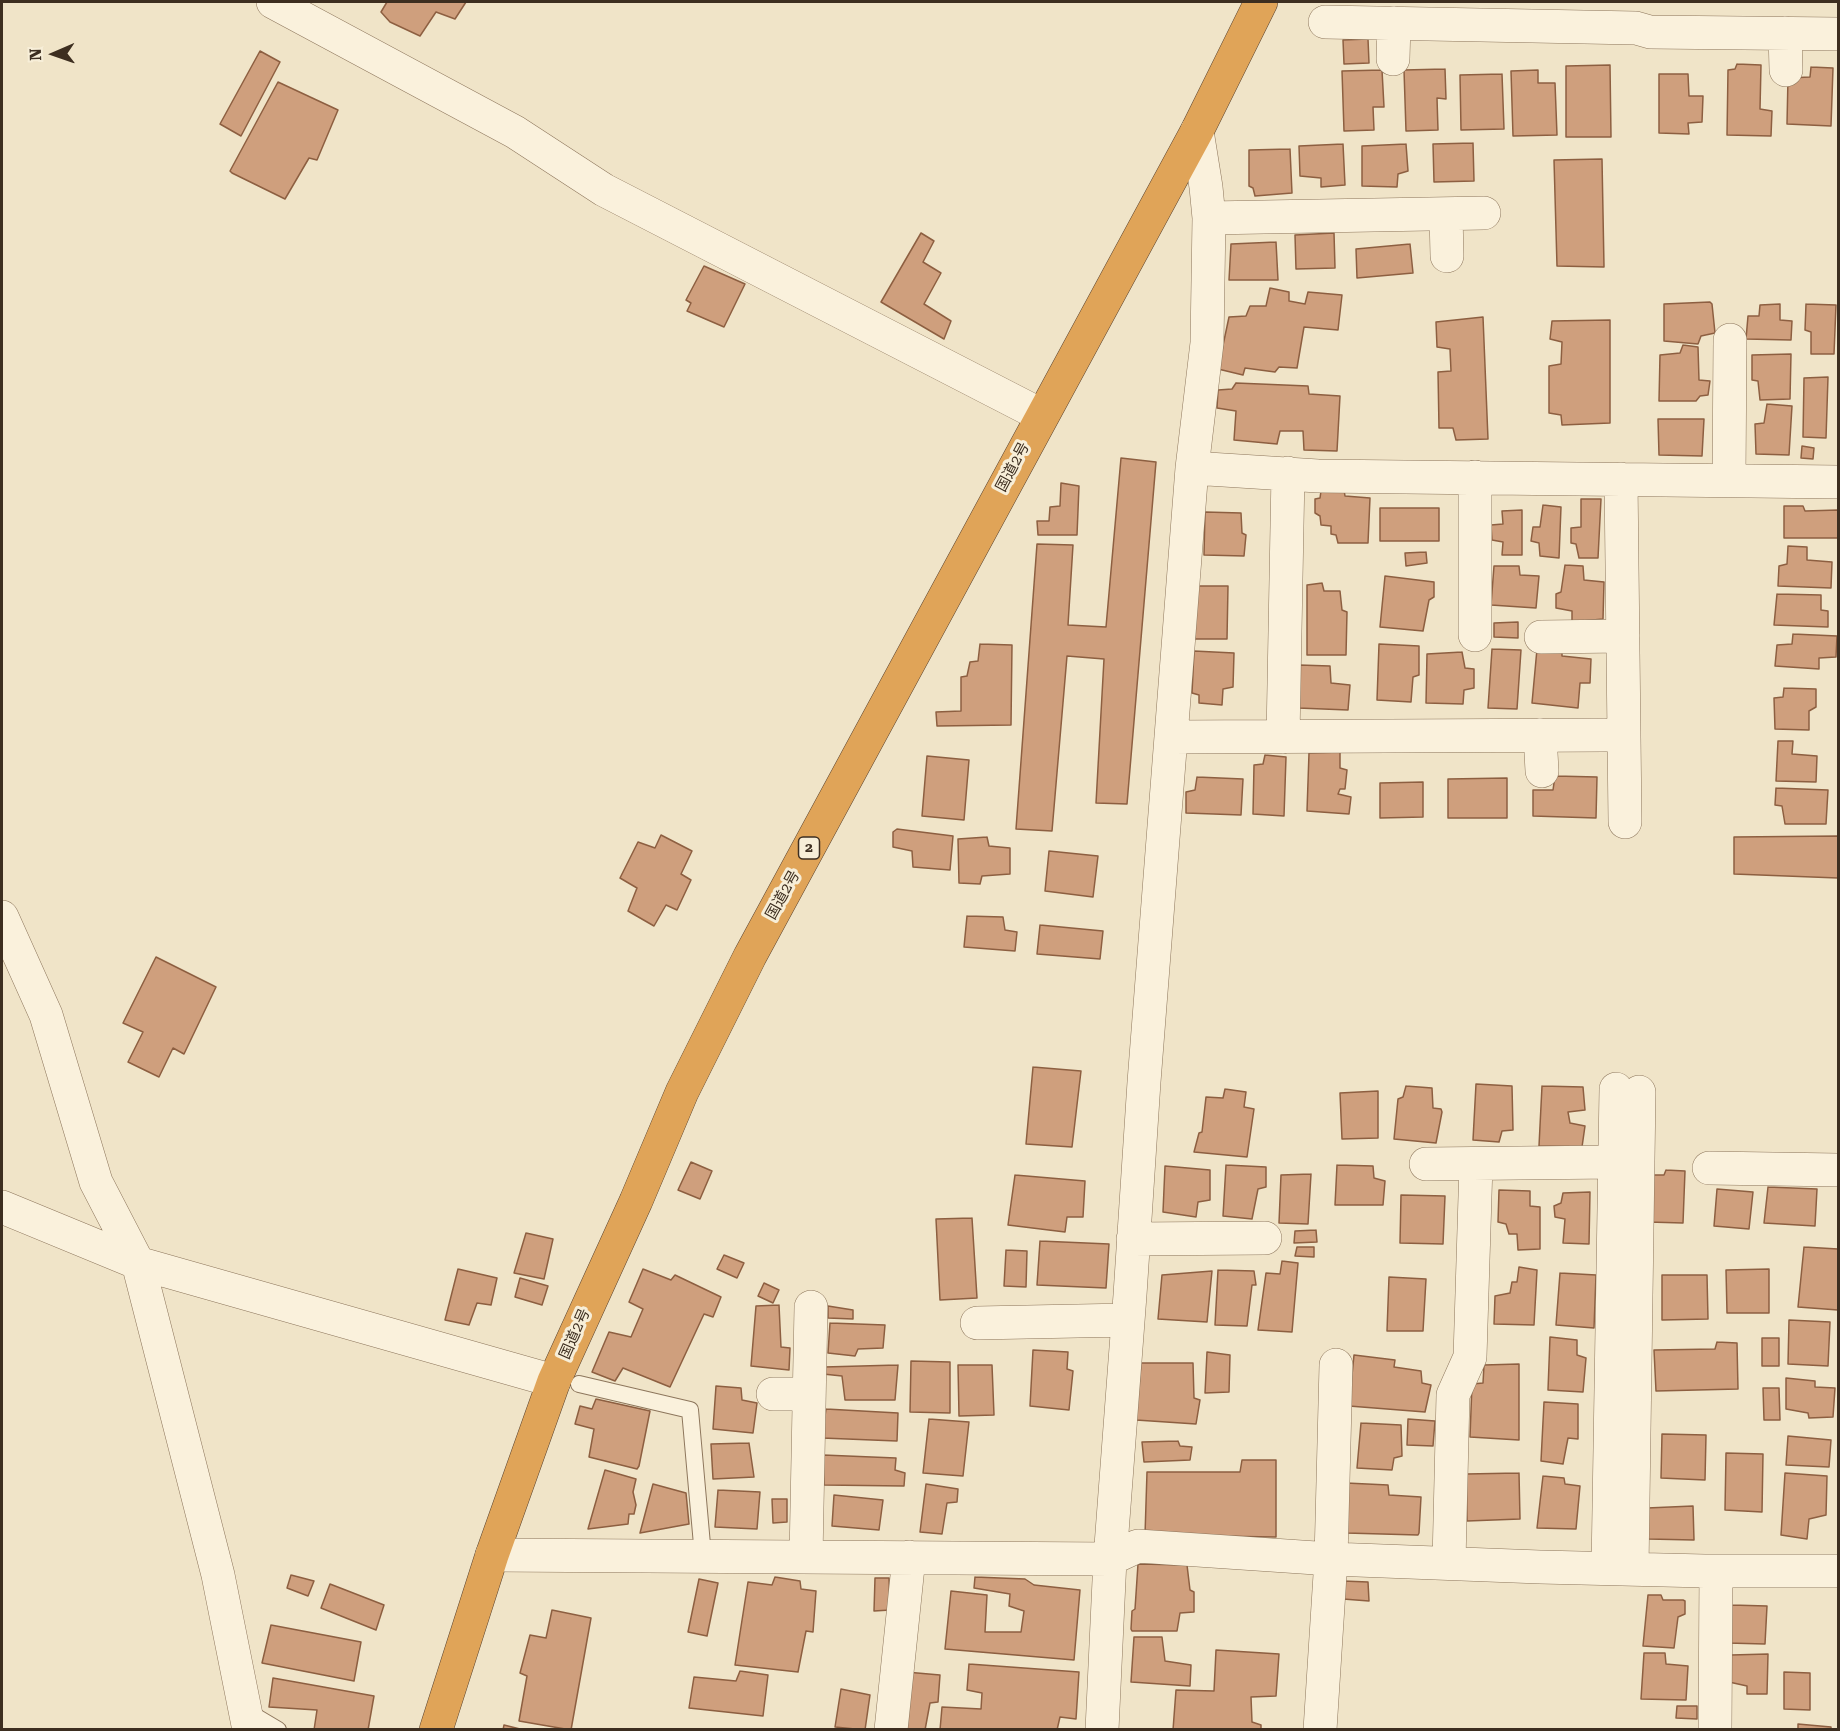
<!DOCTYPE html>
<html>
<head>
<meta charset="utf-8">
<style>
  body { margin:0 }
  #map { position:relative; width:1840px; height:1731px; overflow:hidden; background:#f0e4c8; font-family:"Roboto Serif",serif }
  canvas { display:block }
  .frame { position:absolute; inset:0; border:3px solid #3d2e20; pointer-events:none }
  .north { position:absolute; left:24px; top:24px; width:60px; height:60px; -webkit-text-stroke:4px #f7eed8; paint-order:stroke; rotate:268deg; font-size:16px; font-weight:700; line-height:24px; text-align:center; color:#3d2e20 }
  .north::after { content:''; display:block; margin:auto; width:21px; height:27px; background:#3d2e20; clip-path:polygon(50% 0,100% 100%,50% 72%,0 100%) }
</style>
</head>
<body>
<div id="map">
<canvas width="1840" height="1731"></canvas>
<div class="frame"></div>
<div class="north">N</div>
</div>
<script>
const context = document.querySelector('canvas').getContext('2d');
context.lineJoin = 'round';
function paint(path, color) { context.fillStyle = color; context.fill(path, 'evenodd'); }
const shape = rows => new Path2D(rows.map(r => 'M' + r).join(''));
function stroke(path, color, width, dash) { context.strokeStyle = color; context.lineWidth = width; context.lineCap = dash ? 'butt' : 'round'; context.setLineDash(dash || []); context.stroke(path); }
function write(font, color, halo, rows, align = 'center') {
  context.font = font + ' "Roboto Serif","Noto Sans JP",serif'; context.lineWidth = 6; context.setLineDash([]); context.textBaseline = 'middle'; context.strokeStyle = halo; context.fillStyle = color; for (const [text, x, y, turn = 0] of rows) {
    context.save(); context.translate(x, y); context.rotate((+turn || 0) * Math.PI / 180); context.textAlign = isNaN(turn) ? turn : align; if (halo) context.strokeText(text, 0, 0); context.fillText(text, 0, 0); context.restore();
  }
}
const building = shape([
  [387,2,466,2,455,19,436,12,420,36,390,22,381,12,387,2],
  [1368,39,1369,63,1344,64,1343,40,1368,39],
  [260,51,280,62,241,136,220,124,260,51],
  [1737,64,1761,65,1760,109,1772,111,1771,136,1727,135,1728,70,1735,69,1737,64],
  [1610,65,1611,137,1566,137,1566,66,1610,65],
  [1811,67,1833,68,1831,126,1787,124,1788,78,1810,77,1811,67],
  [1445,69,1446,99,1437,98,1438,130,1406,131,1404,70,1445,69],
  [1382,70,1384,107,1373,107,1374,130,1344,131,1342,71,1382,70],
  [1538,70,1538,83,1555,83,1557,135,1513,136,1511,71,1538,70],
  [1502,74,1504,129,1461,130,1460,75,1502,74],
  [1659,74,1688,74,1689,96,1703,96,1702,122,1688,123,1689,134,1659,133,1659,74],
  [278,82,338,110,317,160,309,158,285,199,232,173,230,171,278,82],
  [1473,143,1474,181,1434,182,1433,144,1473,143],
  [1343,144,1345,185,1321,187,1321,178,1300,176,1299,146,1343,144],
  [1406,144,1408,171,1398,174,1397,187,1362,186,1362,146,1406,144],
  [1290,149,1292,193,1255,196,1253,188,1249,186,1249,150,1290,149],
  [1602,159,1604,267,1557,266,1554,160,1602,159],
  [921,233,934,241,923,262,941,273,924,304,951,321,944,339,881,302,921,233],
  [1334,233,1335,268,1296,269,1295,235,1334,233],
  [1276,242,1278,280,1229,280,1231,244,1276,242],
  [1410,244,1413,273,1357,278,1356,249,1410,244],
  [704,266,745,284,724,327,687,311,691,303,686,300,704,266],
  [1270,288,1289,292,1289,301,1305,304,1308,292,1342,295,1338,330,1304,327,1297,368,1279,367,1275,372,1245,368,1243,375,1218,369,1229,317,1246,316,1250,306,1266,306,1270,288],
  [1710,302,1712,304,1715,333,1701,336,1698,344,1664,341,1664,304,1710,302],
  [1780,304,1780,320,1792,321,1791,340,1746,339,1748,316,1759,316,1760,305,1780,304],
  [1806,304,1836,305,1834,354,1811,354,1811,332,1805,330,1806,304],
  [1483,317,1488,439,1456,440,1453,428,1439,428,1438,372,1451,371,1450,349,1437,347,1436,322,1483,317],
  [1610,320,1610,423,1562,425,1561,415,1549,413,1549,366,1561,364,1562,342,1550,339,1552,321,1610,320],
  [1683,345,1698,347,1699,380,1710,381,1708,395,1700,396,1696,401,1659,401,1660,355,1680,353,1683,345],
  [1791,354,1790,399,1760,400,1758,381,1752,380,1752,355,1791,354],
  [1828,377,1826,438,1803,437,1804,378,1828,377],
  [1236,383,1308,386,1309,394,1340,396,1337,451,1304,450,1303,431,1280,431,1277,444,1234,440,1236,411,1217,408,1218,390,1232,389,1236,383],
  [1767,404,1792,406,1789,455,1756,454,1755,424,1764,423,1767,404],
  [1658,419,1704,419,1702,456,1659,455,1658,419],
  [1802,446,1814,448,1813,459,1801,458,1802,446],
  [1121,458,1156,462,1127,804,1096,803,1104,659,1067,656,1052,831,1016,829,1037,544,1073,545,1068,625,1106,627,1121,458],
  [1061,483,1079,486,1077,535,1038,535,1037,521,1049,521,1050,507,1060,506,1061,483],
  [1344,490,1345,496,1370,498,1368,543,1338,543,1336,535,1331,534,1331,526,1321,525,1320,516,1315,513,1315,499,1320,498,1321,491,1344,490],
  [1581,499,1601,499,1598,558,1579,558,1576,544,1571,543,1571,528,1581,527,1581,499],
  [1543,505,1561,507,1559,558,1540,556,1539,543,1531,541,1533,527,1540,527,1543,505],
  [1784,506,1803,506,1805,511,1838,510,1838,538,1784,538,1784,506],
  [1380,508,1439,508,1439,541,1380,541,1380,508],
  [1522,510,1522,555,1502,555,1503,542,1492,540,1491,525,1503,524,1502,511,1522,510],
  [1205,512,1241,513,1242,533,1246,535,1244,556,1204,555,1205,512],
  [1788,546,1807,547,1807,560,1832,562,1831,588,1778,586,1779,566,1787,564,1788,546],
  [1426,552,1427,563,1406,566,1405,553,1426,552],
  [1565,565,1583,566,1584,580,1604,582,1603,619,1572,622,1572,611,1556,608,1556,594,1561,592,1565,565],
  [1494,566,1519,566,1520,575,1539,576,1536,608,1491,605,1494,566],
  [1385,576,1434,582,1434,597,1429,600,1423,631,1380,627,1385,576],
  [1322,583,1324,591,1340,591,1342,610,1347,612,1346,655,1307,655,1307,585,1322,583],
  [1195,586,1228,586,1227,639,1195,639,1195,586],
  [1777,594,1821,595,1821,610,1828,611,1828,627,1774,625,1777,594],
  [1518,622,1518,638,1494,637,1494,623,1518,622],
  [1793,634,1837,636,1836,657,1819,658,1819,669,1775,666,1777,645,1792,644,1793,634],
  [980,644,1012,645,1011,725,937,726,936,712,961,711,961,677,967,676,970,662,978,661,980,644],
  [1379,644,1419,646,1419,675,1413,677,1411,702,1377,700,1379,644],
  [1492,649,1521,650,1517,709,1488,708,1492,649],
  [1537,649,1562,651,1562,656,1591,659,1590,683,1580,683,1578,708,1532,703,1537,649],
  [1194,651,1234,653,1233,687,1223,689,1222,705,1199,703,1199,695,1192,693,1194,651],
  [1462,652,1465,668,1474,669,1474,688,1464,690,1463,704,1426,703,1427,654,1462,652],
  [1299,665,1330,666,1331,683,1350,685,1348,710,1298,708,1299,665],
  [1784,688,1816,689,1816,707,1809,711,1809,730,1775,729,1774,698,1783,697,1784,688],
  [1778,741,1793,741,1792,754,1817,756,1816,782,1776,781,1778,741],
  [1340,752,1340,768,1347,770,1345,789,1340,789,1338,794,1351,797,1349,814,1307,811,1309,753,1340,752],
  [1265,755,1286,757,1284,816,1253,814,1254,765,1263,764,1265,755],
  [927,756,969,760,964,820,922,816,927,756],
  [1555,776,1597,777,1596,818,1533,816,1533,790,1553,790,1555,776],
  [1197,777,1243,779,1241,815,1186,813,1186,792,1195,790,1197,777],
  [1507,778,1507,818,1448,818,1448,779,1507,778],
  [1423,782,1423,817,1380,818,1380,783,1423,782],
  [1776,788,1828,790,1826,824,1785,824,1782,806,1775,805,1776,788],
  [897,829,953,836,950,870,913,867,912,851,893,847,893,832,897,829],
  [661,835,692,851,681,874,691,880,677,910,666,905,654,926,628,911,637,888,620,878,638,842,655,848,661,835],
  [1838,836,1838,878,1734,874,1734,837,1838,836],
  [987,837,989,846,1010,848,1010,874,982,876,980,884,959,883,958,839,987,837],
  [1049,851,1098,856,1093,897,1045,891,1049,851],
  [967,916,1003,917,1005,930,1017,932,1015,951,964,947,967,916],
  [1040,925,1103,931,1100,959,1037,954,1040,925],
  [156,957,216,987,184,1054,173,1048,159,1077,128,1062,143,1032,123,1023,156,957],
  [1033,1067,1081,1071,1072,1147,1026,1144,1033,1067],
  [1476,1084,1512,1086,1513,1130,1502,1131,1499,1142,1473,1140,1476,1084],
  [1406,1086,1432,1088,1433,1108,1441,1109,1442,1112,1436,1143,1394,1139,1398,1099,1403,1097,1406,1086],
  [1542,1086,1583,1087,1585,1110,1568,1112,1570,1123,1585,1126,1582,1147,1539,1146,1542,1086],
  [1225,1089,1246,1092,1244,1107,1254,1109,1247,1157,1194,1152,1199,1133,1202,1132,1206,1097,1223,1098,1225,1089],
  [1378,1091,1378,1138,1342,1139,1340,1093,1378,1091],
  [691,1162,712,1171,700,1199,678,1190,691,1162],
  [1226,1165,1266,1167,1266,1187,1258,1189,1252,1219,1223,1216,1226,1165],
  [1337,1165,1373,1166,1374,1178,1385,1181,1383,1205,1335,1205,1337,1165],
  [1165,1166,1210,1170,1210,1200,1198,1202,1196,1217,1163,1212,1165,1166],
  [1666,1170,1685,1171,1683,1223,1648,1222,1651,1175,1664,1175,1666,1170],
  [1311,1174,1308,1224,1279,1223,1281,1175,1311,1174],
  [1015,1175,1085,1181,1083,1217,1067,1217,1065,1232,1008,1225,1015,1175],
  [1768,1187,1817,1189,1815,1226,1764,1223,1768,1187],
  [1717,1189,1753,1192,1749,1229,1714,1226,1717,1189],
  [1499,1190,1530,1191,1530,1206,1540,1207,1540,1249,1518,1250,1517,1234,1509,1234,1506,1224,1498,1222,1499,1190],
  [1590,1192,1589,1244,1563,1243,1565,1219,1555,1217,1554,1206,1561,1203,1563,1193,1590,1192],
  [1401,1195,1445,1196,1443,1244,1400,1243,1401,1195],
  [972,1218,977,1298,940,1300,936,1219,972,1218],
  [1316,1230,1317,1242,1294,1243,1295,1231,1316,1230],
  [526,1233,553,1239,544,1279,514,1273,526,1233],
  [1040,1241,1109,1244,1106,1288,1037,1285,1040,1241],
  [1297,1247,1314,1247,1314,1257,1295,1256,1297,1247],
  [1804,1247,1838,1249,1838,1310,1798,1307,1804,1247],
  [1006,1250,1027,1251,1026,1287,1004,1286,1006,1250],
  [724,1255,744,1263,737,1278,717,1269,724,1255],
  [1282,1261,1298,1263,1292,1332,1258,1330,1266,1273,1280,1274,1282,1261],
  [1519,1267,1537,1270,1534,1325,1494,1324,1495,1296,1510,1293,1512,1282,1517,1282,1519,1267],
  [458,1269,497,1278,491,1305,477,1303,469,1325,445,1320,458,1269],
  [643,1269,671,1280,675,1275,721,1297,713,1317,704,1314,670,1387,623,1368,615,1381,592,1372,609,1332,631,1337,643,1309,629,1302,643,1269],
  [1769,1269,1769,1313,1727,1313,1726,1270,1769,1269],
  [1218,1270,1254,1271,1256,1285,1252,1285,1247,1326,1215,1325,1218,1270],
  [1212,1271,1207,1322,1158,1319,1162,1275,1212,1271],
  [1560,1273,1596,1275,1594,1328,1556,1325,1560,1273],
  [1662,1275,1707,1275,1708,1319,1662,1320,1662,1275],
  [1389,1277,1426,1279,1423,1331,1387,1331,1389,1277],
  [520,1278,548,1286,542,1305,515,1297,520,1278],
  [764,1283,779,1290,773,1303,758,1296,764,1283],
  [779,1305,781,1347,790,1348,789,1370,751,1366,756,1306,779,1305],
  [828,1306,853,1310,853,1319,828,1318,828,1306],
  [1789,1320,1830,1322,1828,1366,1788,1364,1789,1320],
  [830,1323,885,1325,883,1348,858,1349,855,1356,828,1353,830,1323],
  [1550,1337,1577,1340,1577,1355,1586,1358,1583,1392,1548,1390,1550,1337],
  [1762,1338,1779,1338,1779,1366,1762,1366,1762,1338],
  [1717,1342,1737,1343,1738,1389,1656,1391,1654,1350,1715,1349,1717,1342],
  [1033,1350,1068,1352,1067,1369,1073,1371,1069,1410,1030,1406,1033,1350],
  [1207,1352,1230,1355,1229,1392,1205,1393,1207,1352],
  [1354,1355,1395,1360,1394,1367,1421,1371,1422,1383,1431,1385,1425,1412,1349,1406,1354,1355],
  [911,1361,950,1362,950,1413,910,1412,911,1361],
  [1141,1363,1193,1363,1194,1398,1200,1400,1196,1424,1136,1420,1141,1363],
  [1519,1364,1519,1440,1470,1437,1472,1384,1483,1383,1484,1365,1519,1364],
  [898,1365,895,1400,845,1400,842,1376,823,1374,824,1367,898,1365],
  [958,1365,992,1365,994,1415,959,1416,958,1365],
  [1786,1378,1815,1381,1815,1387,1835,1388,1833,1417,1809,1418,1808,1413,1786,1409,1786,1378],
  [716,1386,741,1388,742,1400,757,1403,753,1433,713,1429,716,1386],
  [1763,1388,1779,1388,1780,1420,1764,1420,1763,1388],
  [596,1399,650,1411,639,1466,637,1469,589,1457,594,1429,575,1424,580,1406,592,1409,596,1399],
  [1544,1402,1578,1404,1578,1439,1568,1438,1563,1464,1541,1461,1544,1402],
  [826,1409,898,1413,897,1441,822,1438,826,1409],
  [929,1419,969,1422,963,1476,923,1473,929,1419],
  [1408,1419,1435,1421,1433,1446,1407,1445,1408,1419],
  [1361,1423,1401,1425,1402,1456,1394,1458,1392,1470,1357,1468,1361,1423],
  [1662,1434,1706,1435,1705,1480,1661,1478,1662,1434],
  [1788,1436,1831,1440,1829,1467,1786,1465,1788,1436],
  [1178,1441,1180,1446,1192,1447,1190,1460,1144,1462,1142,1442,1178,1441],
  [749,1443,754,1477,713,1479,711,1444,749,1443],
  [1726,1453,1763,1454,1762,1512,1725,1510,1726,1453],
  [823,1455,896,1458,895,1470,905,1473,904,1486,824,1485,823,1455],
  [1242,1460,1276,1460,1276,1537,1145,1535,1147,1472,1240,1472,1242,1460],
  [605,1470,636,1479,633,1492,636,1505,634,1514,629,1514,628,1524,588,1529,605,1470],
  [1519,1473,1520,1519,1467,1521,1466,1474,1519,1473],
  [1785,1473,1827,1476,1826,1515,1809,1519,1807,1539,1781,1535,1785,1473],
  [1543,1476,1564,1478,1565,1484,1580,1486,1576,1529,1537,1528,1543,1476],
  [1346,1483,1388,1485,1389,1495,1421,1497,1419,1533,1418,1535,1346,1533,1346,1483],
  [653,1484,686,1493,689,1524,640,1533,653,1484],
  [926,1484,958,1489,957,1502,947,1503,942,1534,920,1532,926,1484],
  [718,1490,760,1492,757,1529,715,1527,718,1490],
  [834,1495,883,1500,879,1530,832,1526,834,1495],
  [772,1499,787,1499,787,1522,773,1523,772,1499],
  [1693,1506,1694,1540,1648,1539,1647,1508,1693,1506],
  [1138,1564,1187,1565,1190,1590,1194,1592,1194,1612,1180,1613,1177,1631,1132,1631,1131,1629,1132,1611,1135,1609,1138,1564],
  [291,1575,314,1581,308,1596,287,1588,291,1575],
  [775,1577,800,1581,801,1589,816,1591,813,1632,806,1631,798,1672,735,1665,748,1582,772,1585,775,1577],
  [975,1577,1025,1579,1034,1585,1080,1590,1074,1660,945,1649,951,1591,987,1595,985,1632,1021,1632,1024,1611,1009,1606,1010,1594,974,1588,975,1577],
  [875,1578,889,1578,890,1610,874,1611,875,1578],
  [699,1579,718,1583,707,1636,688,1632,699,1579],
  [1343,1581,1368,1582,1369,1601,1343,1599,1343,1581],
  [330,1584,384,1605,376,1630,321,1608,330,1584],
  [1648,1595,1661,1595,1663,1600,1683,1600,1685,1601,1685,1614,1678,1617,1674,1648,1643,1646,1648,1595],
  [1731,1605,1767,1606,1765,1644,1727,1643,1731,1605],
  [552,1610,591,1618,571,1730,519,1721,527,1676,520,1673,530,1635,546,1638,552,1610],
  [271,1625,361,1642,354,1681,262,1663,271,1625],
  [1134,1637,1162,1637,1165,1661,1191,1665,1190,1686,1131,1682,1134,1637],
  [1216,1650,1279,1654,1276,1696,1251,1697,1252,1722,1261,1725,1261,1730,1173,1730,1176,1690,1214,1691,1216,1650],
  [1644,1653,1665,1653,1666,1664,1688,1666,1686,1700,1641,1699,1644,1653],
  [1768,1654,1767,1694,1747,1694,1747,1686,1729,1682,1731,1655,1768,1654],
  [969,1664,1079,1672,1076,1719,1060,1717,1057,1730,940,1730,942,1707,981,1709,982,1693,967,1690,969,1664],
  [740,1671,768,1675,763,1716,689,1708,694,1677,736,1681,740,1671],
  [906,1672,940,1675,938,1702,930,1703,925,1730,905,1730,906,1672],
  [1784,1672,1810,1673,1810,1710,1784,1709,1784,1672],
  [273,1678,374,1696,368,1730,314,1730,317,1710,269,1707,273,1678],
  [841,1689,870,1695,865,1730,835,1727,841,1689],
  [1677,1706,1697,1706,1697,1719,1676,1718,1677,1706],
  [1798,1724,1831,1727,1831,1730,1798,1730,1798,1724],
  [504,1725,524,1730,503,1730,504,1725]
]);
paint(building, '#cf9f7d');
stroke(building, '#8d5f41', 1.5);
const lane = shape([
  [579,1384,690,1410,703,1556],
  [246,1711,278,1730]
]);
const street = shape([
  [273,2,515,132,604,190,1041,415],
  [1325,22,1636,28,1650,32,1838,34],
  [1785,33,1786,70],
  [1393,59,1394,23],
  [1446,214,1447,256],
  [1209,218,1484,213],
  [1192,468,1318,476,1838,482],
  [1475,477,1475,635],
  [1621,479,1625,822],
  [1729,480,1730,340],
  [1541,637,1623,636],
  [1540,735,1542,771],
  [1171,737,1605,735],
  [1283,737,1288,473],
  [2,917,46,1015,96,1182,138,1263,218,1575,249,1730],
  [1426,1164,1614,1162],
  [1709,1168,1838,1170],
  [2,1207,138,1263,554,1381],
  [1133,1239,1265,1238],
  [977,1323,1128,1320],
  [773,1394,809,1394],
  [492,1555,1110,1559,1138,1546,1331,1559,1540,1567,1705,1571,1838,1571],
  [806,1557,811,1307],
  [1449,1562,1453,1395,1470,1357,1476,1164],
  [1608,1568,1616,1089],
  [1632,1569,1639,1092],
  [891,1730,909,1557],
  [1102,1730,1110,1559,1130,1295,1144,1082,1192,468,1207,343,1209,218,1206,187,1197,131],
  [1320,1730,1331,1559,1336,1365],
  [1715,1730,1716,1571]
]);
const highway = shape([
  [436,1730,492,1555,554,1381,636,1201,682,1092,750,956,1197,131,1261,2]
]);
stroke(lane, '#8d765c', 18);
stroke(street, '#8d765c', 34);
stroke(highway, '#5b4430', 34);
stroke(lane, '#faf1dc', 16);
stroke(street, '#faf1dc', 33);
stroke(highway, '#e0a458', 33);
for (const [x, y, w] of [
  [809,848,21]
]) { const box = new Path2D(); box.roundRect(x - w / 2, y - 11, w, 22, 4.5); context.fillStyle = '#f7eed8'; context.fill(box); stroke(box, '#3d2e20', 1.5); }
write('bold 14px', '#3d2e20', null, [
  ["2",809,848]
]);
write('15px', '#3d2e20', '#f7eed8', [
  ["国道2号",1013,467,-62],
  ["国道2号",783,895,-61],
  ["国道2号",575,1334,-66]
]);
</script>
</body>
</html>
